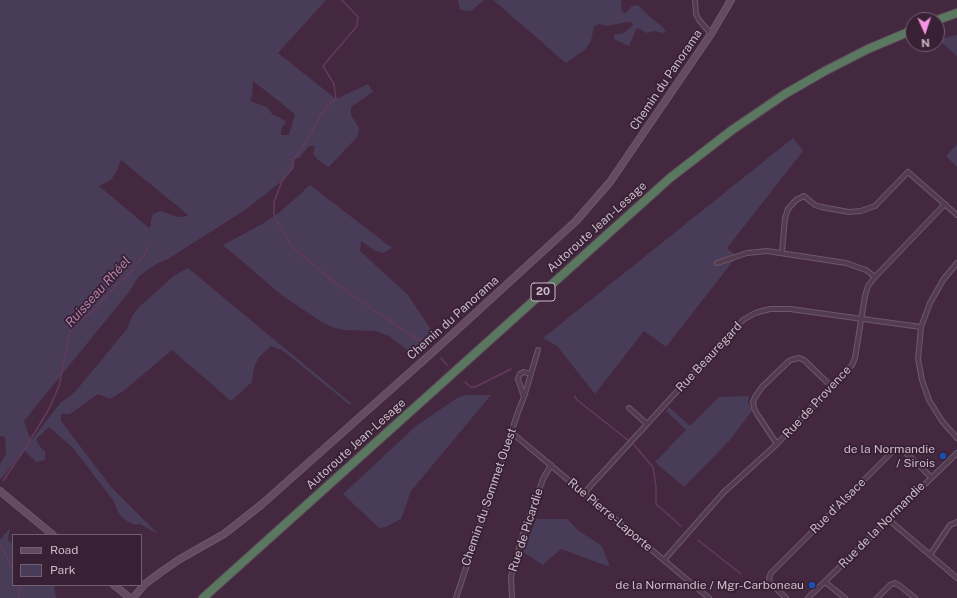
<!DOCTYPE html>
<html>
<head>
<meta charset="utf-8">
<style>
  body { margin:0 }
  #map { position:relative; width:957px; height:598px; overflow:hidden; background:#43283f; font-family:"Public Sans",sans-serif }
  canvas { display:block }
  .legend { position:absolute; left:12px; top:534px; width:130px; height:52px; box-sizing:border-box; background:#382134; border:1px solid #735e70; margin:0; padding:5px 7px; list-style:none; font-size:12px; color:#ccbac9 }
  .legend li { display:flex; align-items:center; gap:8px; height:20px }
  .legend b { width:20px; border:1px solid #735e70 }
  .north { position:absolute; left:905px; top:12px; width:40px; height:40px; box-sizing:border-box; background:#382134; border:1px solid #735e70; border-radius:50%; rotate:177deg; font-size:11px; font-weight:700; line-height:16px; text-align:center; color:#ccbac9 }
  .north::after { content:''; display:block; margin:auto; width:14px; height:18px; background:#f695e3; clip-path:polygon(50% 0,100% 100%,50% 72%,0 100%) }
</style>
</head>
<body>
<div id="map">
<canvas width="957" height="598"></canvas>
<ul class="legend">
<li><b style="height:5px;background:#664a60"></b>Road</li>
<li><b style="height:11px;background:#483c58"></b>Park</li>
</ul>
<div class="north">N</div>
</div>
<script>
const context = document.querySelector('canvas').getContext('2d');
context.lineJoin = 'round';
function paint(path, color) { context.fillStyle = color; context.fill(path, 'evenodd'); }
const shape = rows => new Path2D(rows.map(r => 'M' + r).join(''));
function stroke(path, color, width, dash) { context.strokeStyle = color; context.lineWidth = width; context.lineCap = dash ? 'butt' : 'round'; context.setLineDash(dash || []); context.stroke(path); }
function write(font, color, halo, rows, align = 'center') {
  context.font = font + ' "Public Sans",sans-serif'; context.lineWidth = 3.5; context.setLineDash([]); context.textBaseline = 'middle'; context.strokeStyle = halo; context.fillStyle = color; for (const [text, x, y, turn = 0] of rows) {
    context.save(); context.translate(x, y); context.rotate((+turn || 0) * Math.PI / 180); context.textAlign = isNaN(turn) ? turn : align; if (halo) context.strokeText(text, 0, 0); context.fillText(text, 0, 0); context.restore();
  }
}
paint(shape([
  [0,0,326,0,278,53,336,99,368,84,373,92,351,107,351,115,359,128,358,136,329,167,318,160,313,154,315,146,309,146,299,158,294,159,293,168,282,181,245,210,168,259,156,264,139,276,129,292,24,421,31,441,60,403,74,393,127,329,132,316,139,307,175,275,188,268,351,403,350,405,282,350,271,346,259,357,254,368,252,382,231,401,172,350,122,392,110,399,98,394,70,414,61,414,61,421,112,488,158,534,140,524,135,525,127,521,119,514,113,500,73,448,49,427,36,439,40,447,45,451,45,460,36,462,24,450,1,479,0,478,0,464,6,454,5,437,0,436],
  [253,81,295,114,289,135,281,135,281,129,286,122,281,118,273,115,267,107,250,101,252,96],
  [121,160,188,215,188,216,178,217,160,211,153,214,151,220,151,226,149,228,99,186,111,180,116,172],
  [458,0,484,0,471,11,460,10],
  [493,0,622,0,621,6,622,12,625,13,632,6,637,5,639,6,651,18,662,26,666,32,663,33,653,31,647,33,637,28,629,46,614,39,614,35,624,33,633,25,632,22,627,22,607,26,599,24,594,26,591,41,586,49,566,63],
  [957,35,957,56,938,40],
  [793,138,803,151,727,248,737,256,666,347,644,331,595,394,557,346,543,338],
  [957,144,957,167,946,156],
  [310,185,392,248,383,253,375,251,361,241,360,251,408,295,432,331,410,352,389,336,376,331,344,330,332,327,320,321,284,297,223,245,264,223,280,212],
  [466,395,491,395,411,491,401,519,386,527,379,528,343,494,416,426,457,398],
  [749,396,748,402,752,411,729,441,684,487,655,462,686,430,666,411,669,407,690,426,719,397],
  [536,519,567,519,579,531,602,546,610,567,561,549,543,565,523,552],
  [10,528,8,540,13,544,13,585,34,585,35,586,36,585,54,585,56,598,0,598,0,540]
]), '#483c58');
stroke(shape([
  [342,0,358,17,357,26,323,66,334,84,336,99,330,103,321,114,308,139,294,159,293,168,282,181,274,202,274,215,292,247,340,287,412,336,429,346],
  [441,358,447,365],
  [465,382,471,387,475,387,511,369],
  [575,396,577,400,628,440],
  [634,445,653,467,656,487,656,504,681,526],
  [3,481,24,450,49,409,59,386,69,335,71,330,80,320,93,311,121,280,125,278,138,263,141,257,144,257,147,248,149,247],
  [698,540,741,574],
  [0,543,13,570],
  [18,585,20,589,19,598]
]), '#65395e', 1.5);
const street = shape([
  [695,0,696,14,699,20,711,34],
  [782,252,785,218,788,209,796,200,804,196,815,205,821,207,849,212,861,211,875,206,908,172,957,215],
  [717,263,747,253,767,251,846,263,866,270,875,277],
  [957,263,943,280,930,303,921,327,918,359,922,380,929,400,942,421,957,438],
  [524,397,518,379,519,376,520,374,524,372,530,374],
  [629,408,647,424],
  [511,432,709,598],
  [777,444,757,414,754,408,753,402,755,397,762,387,789,361,794,359,799,358,804,360,831,386],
  [584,493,734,329,743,320,755,313,770,309,790,309,921,327],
  [889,520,957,578],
  [930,555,950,525,957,522],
  [664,560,724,492,777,444,852,365,855,358,865,296,868,286,875,277,945,204],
  [825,582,845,598],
  [456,598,518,412,524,397,538,350],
  [512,598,511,577,513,569,523,534,543,479,551,465],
  [786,598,770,583,769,578,771,573,893,451,903,450,931,477],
  [808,598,957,453],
  [877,598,890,585,895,583,900,586,915,598]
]);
const secondary = shape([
  [0,491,53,535],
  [114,585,130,598],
  [133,598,145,584,161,572,180,559,224,534,261,505,434,351,576,221,610,182,711,34,731,0]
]);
const highway = shape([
  [937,20,957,13],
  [203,598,670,178,732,130,785,94,825,71,868,49,913,30]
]);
stroke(street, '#6d5869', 6);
stroke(secondary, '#6d5869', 8);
stroke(highway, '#5a4456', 10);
stroke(street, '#533c4f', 4);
stroke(secondary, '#664a60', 6);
stroke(highway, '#5a785f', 8);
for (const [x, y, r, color] of [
  [943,456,4,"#1a4fb4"],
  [812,585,4,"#1a4fb4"]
]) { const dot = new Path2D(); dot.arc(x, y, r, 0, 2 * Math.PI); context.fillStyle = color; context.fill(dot); stroke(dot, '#382134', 1.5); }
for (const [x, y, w] of [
  [543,292,24]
]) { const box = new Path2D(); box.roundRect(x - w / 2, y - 9, w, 18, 3); context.fillStyle = '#382134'; context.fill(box); stroke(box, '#ccbac9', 1); }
write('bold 11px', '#ccbac9', null, [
  ["20",543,292]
]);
write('12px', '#ccbac9', '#382134', [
  ["Chemin du Panorama",666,80,-56],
  ["Autoroute Jean-Lesage",597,227,-42],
  ["Chemin du Panorama",453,318,-42],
  ["Rue Beauregard",709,357,-47],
  ["Rue de Provence",817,402,-47],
  ["Autoroute Jean-Lesage",356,444,-42],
  ["Chemin du Sommet Ouest",489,497,-71],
  ["Rue d'Alsace",838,506,-45],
  ["Rue Pierre-Laporte",610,515,40],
  ["Rue de la Normandie",882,525,-45],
  ["Rue de Picardie",526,530,-72]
]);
write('12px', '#ccbac9', '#382134', [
  ["de la Normandie",935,449],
  ["/ Sirois",935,463],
  ["de la Normandie / Mgr-Carboneau",804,585]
], 'right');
write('italic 13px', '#b282ab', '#382134', [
  ["Ruisseau Rhéel",98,292,-48]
]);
</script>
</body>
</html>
